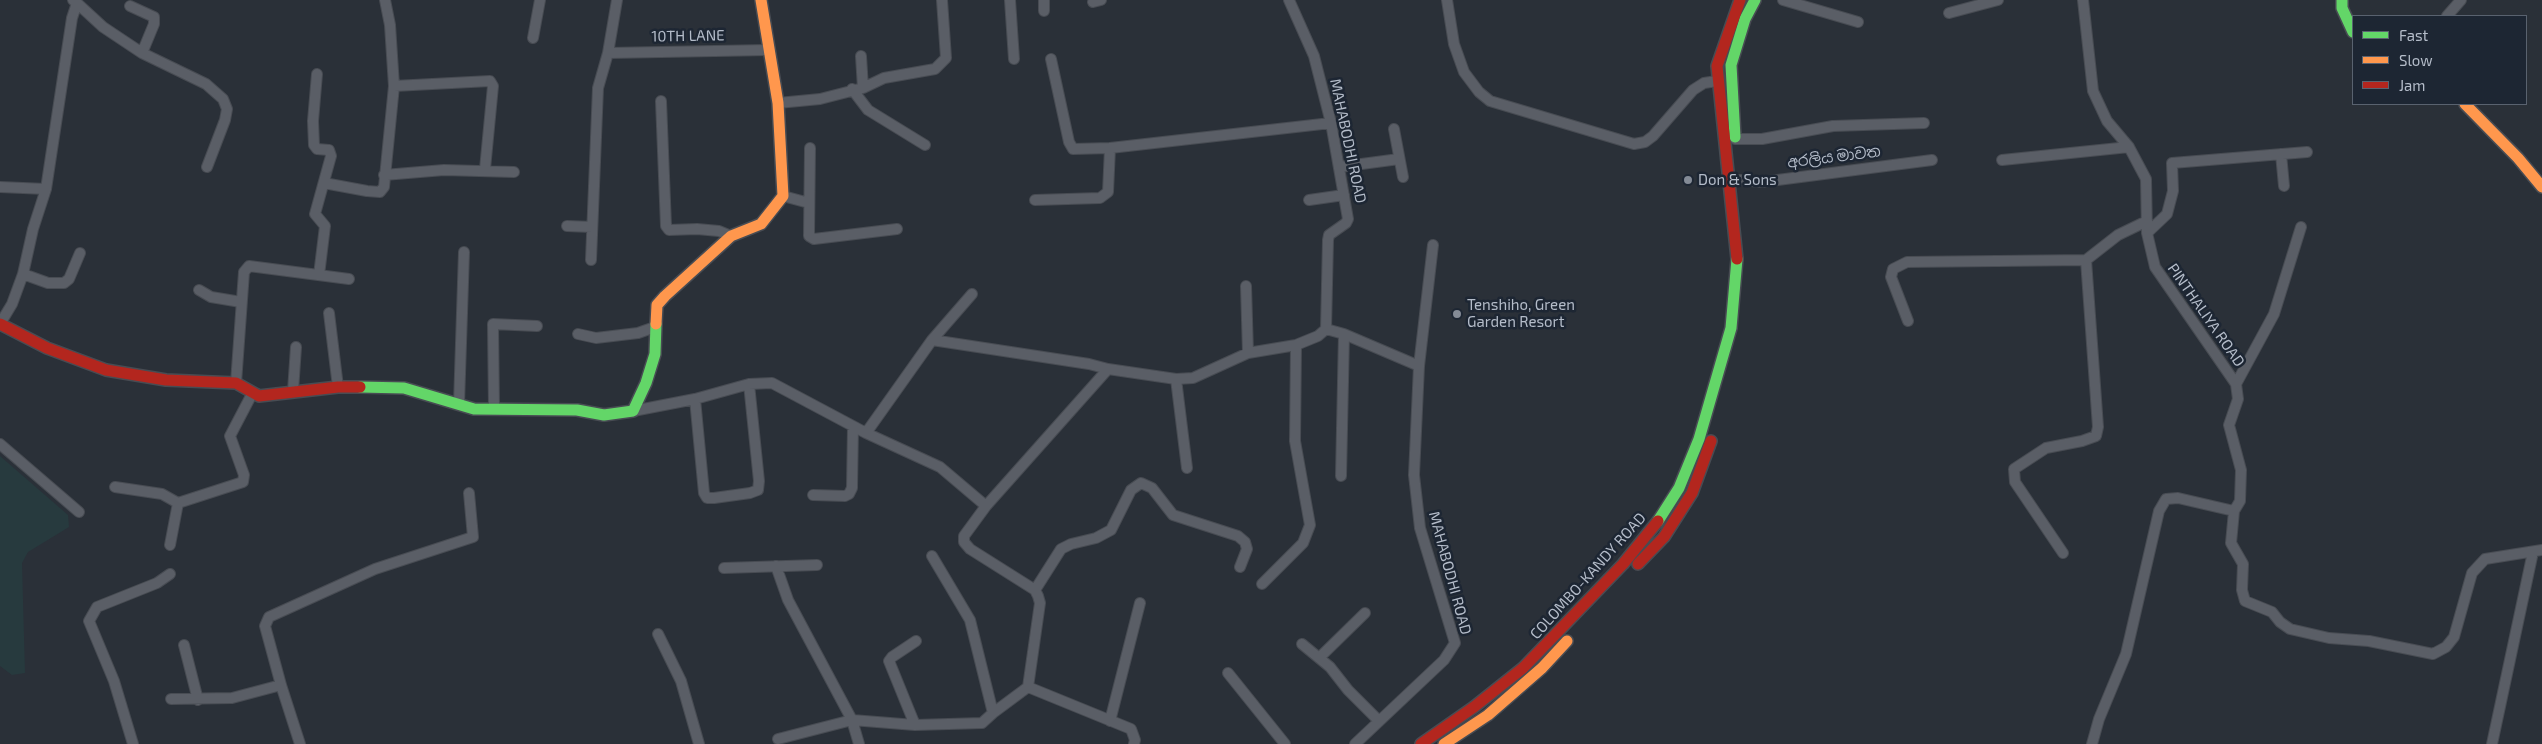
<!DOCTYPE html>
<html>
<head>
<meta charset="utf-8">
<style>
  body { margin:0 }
  #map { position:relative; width:2542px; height:744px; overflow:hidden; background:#2a3038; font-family:"Exo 2",sans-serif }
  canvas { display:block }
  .legend { position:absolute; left:2352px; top:15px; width:175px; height:90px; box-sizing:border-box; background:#1d2633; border:1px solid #59626f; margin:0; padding:6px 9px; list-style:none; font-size:15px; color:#b4bcc9 }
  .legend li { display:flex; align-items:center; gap:10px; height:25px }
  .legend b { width:25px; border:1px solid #59626f }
</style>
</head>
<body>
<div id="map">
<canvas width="2542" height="744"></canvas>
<ul class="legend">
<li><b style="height:6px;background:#63d668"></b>Fast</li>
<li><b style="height:6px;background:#ff974d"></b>Slow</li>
<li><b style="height:6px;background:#b3261e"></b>Jam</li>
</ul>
</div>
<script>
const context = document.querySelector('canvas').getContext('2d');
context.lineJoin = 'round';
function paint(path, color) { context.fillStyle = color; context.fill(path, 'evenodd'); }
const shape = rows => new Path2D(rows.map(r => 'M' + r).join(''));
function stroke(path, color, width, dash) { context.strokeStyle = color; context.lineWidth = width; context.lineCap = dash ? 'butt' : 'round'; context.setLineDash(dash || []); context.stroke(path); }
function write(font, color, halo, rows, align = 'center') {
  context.font = font + ' "Exo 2","Noto Sans Sinhala",sans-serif'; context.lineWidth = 5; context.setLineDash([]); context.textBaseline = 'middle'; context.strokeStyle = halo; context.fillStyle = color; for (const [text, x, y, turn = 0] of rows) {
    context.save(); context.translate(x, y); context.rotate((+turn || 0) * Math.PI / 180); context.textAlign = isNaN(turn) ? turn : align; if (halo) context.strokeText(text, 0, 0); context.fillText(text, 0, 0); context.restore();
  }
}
paint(shape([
  [0,456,68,515,69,527,28,552,22,563,25,673,12,675,0,666]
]), '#273a3e');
const street = shape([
  [1010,0,1014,59],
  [1044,0,1044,11],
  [1289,0,1314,56,1331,123,1348,219,1346,223,1329,235,1328,240,1326,329,1344,334,1419,366,1414,475,1420,528,1455,643,1444,660,1355,744],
  [1447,0,1454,44,1464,72,1479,92,1490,101,1634,144,1645,142,1653,136,1693,90,1704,83,1717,81],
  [1783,0,1858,22],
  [2083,0,2093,91,2107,121,2129,147,2146,179,2147,233,2155,267,2236,384,2238,399,2229,425,2241,470,2240,501,2234,511,2178,498,2166,499,2159,511,2126,654,2099,719,2092,744],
  [1093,2,1101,0],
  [77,3,103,27,142,53,206,84,223,99,227,109,225,120,207,167],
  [130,6,154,17,154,24,142,53],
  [1949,13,1998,0],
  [2447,16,2461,0],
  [533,38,540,0],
  [608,53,768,50],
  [861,56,863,88],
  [317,74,313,121,314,145,317,149,329,150,331,156,315,214,325,226,319,275],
  [394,86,490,81,493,86,485,169],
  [852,89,868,110,925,145],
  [661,101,666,226,669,230,697,229,719,231,731,236],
  [778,103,820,99,863,88,884,78,935,69,946,58,942,0],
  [1394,129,1403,177],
  [1735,139,1762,139,1833,126,1924,123],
  [810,148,809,236,814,239,897,229],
  [1110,148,1331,123],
  [2281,154,2284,186],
  [2002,160,2129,147],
  [1339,167,1399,159],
  [384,175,444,170,514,172],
  [1740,180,1762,182,1932,160],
  [324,183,367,191,380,192,384,187,394,86,390,25,385,0],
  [0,187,46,189],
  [783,196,809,203],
  [1035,200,1100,198,1108,192,1110,148,1073,149,1069,142,1051,59],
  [1309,200,1344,195],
  [567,226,592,227],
  [2147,233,2167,214,2173,191,2172,163,2307,152],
  [591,260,598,88,608,53,617,0],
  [23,274,48,283,64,283,69,279,80,253],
  [1246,286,1248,353],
  [199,290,211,297,241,302],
  [329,313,338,387],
  [1908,321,1891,277,1893,269,1907,262,2086,260],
  [0,324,12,304,23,274,33,229,46,189,72,18,77,3,73,0],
  [578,334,596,338,638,333,655,327],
  [932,340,1089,364,1108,369,986,506],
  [1419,366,1433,245],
  [1108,369,1176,379,1187,468],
  [1176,379,1193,378,1248,353,1296,345],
  [236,383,244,272,249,266,349,279],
  [2236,384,2274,314,2301,227],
  [293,391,296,347],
  [695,399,704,493,707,498,714,498,750,493,758,490,759,481,749,384],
  [459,404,464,252],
  [494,409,493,324,537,326],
  [633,411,695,399,749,384,772,383,866,433,940,467,986,506,964,536,964,542,970,549,1035,590,1038,596,1040,603,1028,687,1131,729,1135,740,1134,744],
  [866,433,932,340,972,294],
  [0,444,79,512],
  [1341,476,1344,334],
  [115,487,162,494,178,503,243,482,244,475,230,436,252,394],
  [813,495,845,496,849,494,852,488,853,426],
  [2234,511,2231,543,2243,564,2242,590,2245,601,2272,612,2280,622,2290,629,2329,638,2369,641,2433,654,2446,647,2454,637,2472,573,2485,559,2542,550],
  [170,545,178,503],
  [2063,553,2015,482,2014,469,2046,448,2082,441,2096,436,2098,427,2086,260,2118,235,2147,221],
  [932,556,970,620,993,713],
  [776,566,788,600,852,720,915,725,982,723,993,713,1028,687],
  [724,568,817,565],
  [1262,584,1303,543,1310,525,1295,441,1296,345,1318,336,1326,329],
  [1035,590,1061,549,1071,544,1096,538,1111,530,1131,490,1141,483,1152,488,1173,515,1238,536,1245,542,1247,549,1240,567],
  [658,634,681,681,699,744],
  [1302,644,1330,667,1348,690,1379,721],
  [184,645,198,700],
  [1319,658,1365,613],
  [1228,673,1285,744],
  [171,699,232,698,281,685],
  [1110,721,1140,603],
  [915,725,889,661,892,657,916,641],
  [778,739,852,720,859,744],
  [133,744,114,681,89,621,97,607,157,583,170,574],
  [300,744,281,685,265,626,269,617,375,569,473,537,469,493],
  [2492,744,2533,552]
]);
const fast = shape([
  [2342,0,2342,8,2353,32],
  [1735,137,1731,65,1745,19,1755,0],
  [360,387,404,388,474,409,577,410,604,415,633,411,646,383,655,354,656,324],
  [1658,521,1679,488,1699,439,1731,328,1737,259]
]);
const slow = shape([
  [2465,104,2518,158,2542,187],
  [656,324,657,305,665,296,731,236,761,224,783,196,778,103,761,0],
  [1444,744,1488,715,1542,668,1567,641]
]);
const jam = shape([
  [1737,259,1717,66,1740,0],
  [0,324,47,348,106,370,166,380,236,383,259,396,338,387,360,387],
  [1638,564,1664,537,1692,493,1711,441],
  [1421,744,1474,707,1523,668,1623,564,1658,521]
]);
stroke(street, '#484c53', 12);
stroke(fast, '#484c53', 14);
stroke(slow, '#484c53', 14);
stroke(jam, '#484c53', 14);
stroke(street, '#5a5e66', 10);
stroke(fast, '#63d668', 11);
stroke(slow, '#ff974d', 11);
stroke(jam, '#b3261e', 11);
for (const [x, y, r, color] of [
  [1688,180,5,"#848b96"],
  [1457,314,5,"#848b96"]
]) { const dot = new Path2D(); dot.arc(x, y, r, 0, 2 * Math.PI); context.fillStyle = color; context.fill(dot); stroke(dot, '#1d2633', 2); }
write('15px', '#b4bcc9', '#1d2633', [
  ["10TH LANE",688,36,-1],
  ["MAHABODHI ROAD",1348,141,78],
  ["අරලිය මාවත",1834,157,-7],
  ["PINTHALIYA ROAD",2206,315,55],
  ["MAHABODHI ROAD",1450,573,75],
  ["COLOMBO-KANDY ROAD",1588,576,-48]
]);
write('15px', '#b4bcc9', '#1d2633', [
  ["Don & Sons",1698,180],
  ["Tenshiho, Green",1467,305],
  ["Garden Resort",1467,322]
], 'left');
</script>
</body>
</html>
